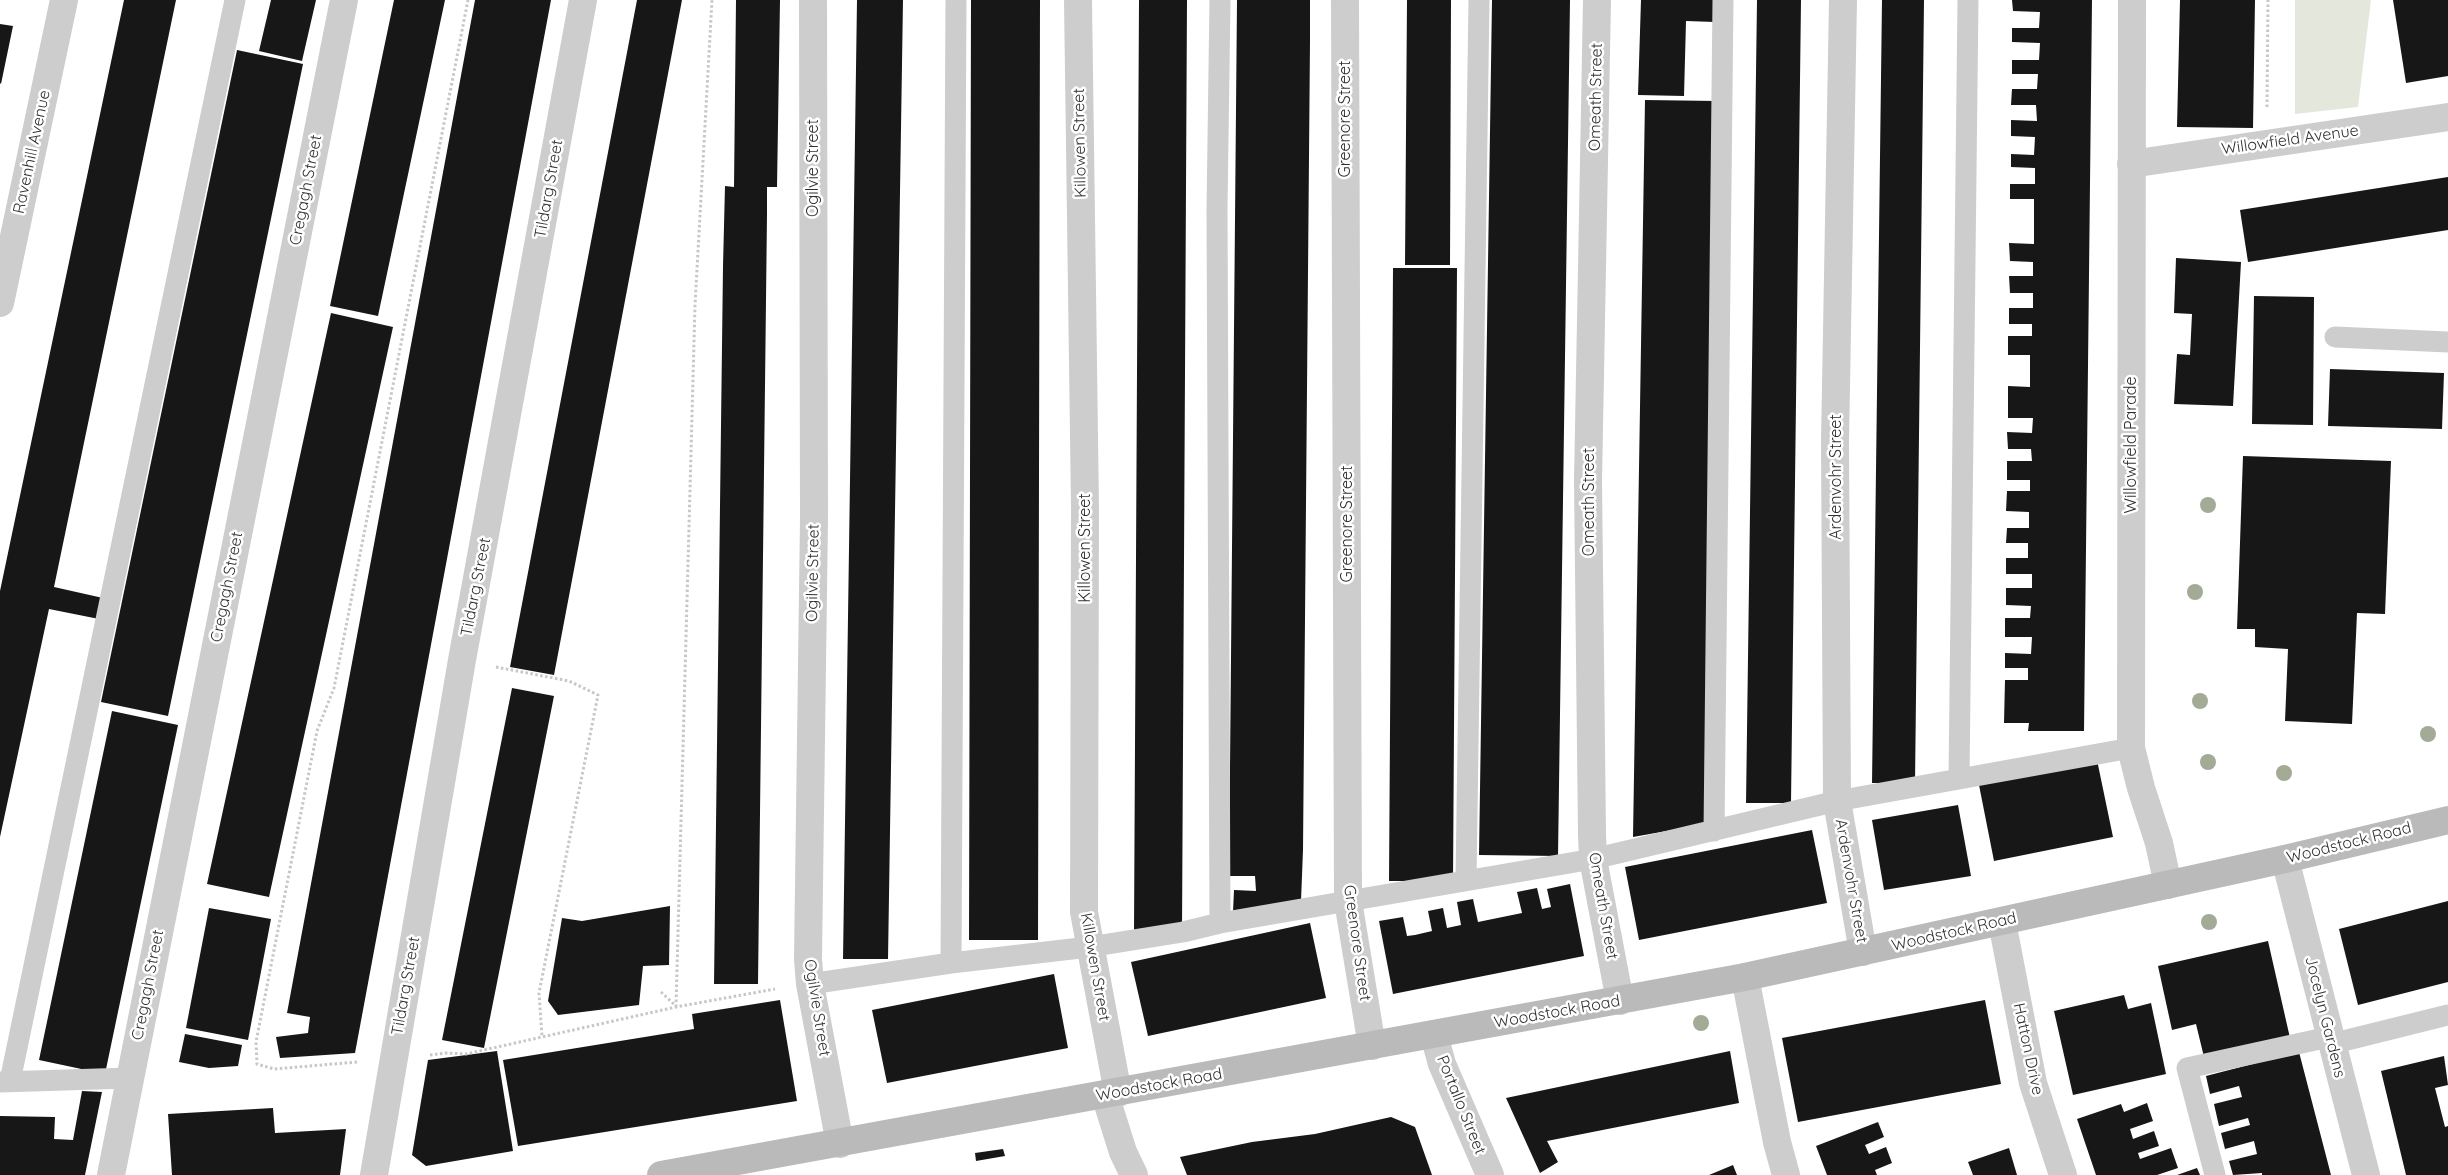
<!DOCTYPE html>
<html>
<head>
<meta charset="utf-8">
<style>
  body { margin:0 }
  canvas { display:block; background:#fff }
</style>
</head>
<body>
<canvas width="2448" height="1175"></canvas>
<script>
const context = document.querySelector('canvas').getContext('2d');
context.lineJoin = 'round';
function paint(path, color) { context.fillStyle = color; context.fill(path, 'evenodd'); }
const shape = rows => new Path2D(rows.map(r => 'M' + r).join(''));
function stroke(path, color, width, dash) { context.strokeStyle = color; context.lineWidth = width; context.lineCap = dash ? 'butt' : 'round'; context.setLineDash(dash || []); context.stroke(path); }
function write(font, color, halo, rows, align = 'center') {
  context.font = font + ' Quicksand,sans-serif'; context.lineWidth = 5; context.setLineDash([]); context.textBaseline = 'middle'; context.strokeStyle = halo; context.fillStyle = color; for (const [text, x, y, turn = 0] of rows) {
    context.save(); context.translate(x, y); context.rotate((+turn || 0) * Math.PI / 180); context.textAlign = isNaN(turn) ? turn : align; if (halo) context.strokeText(text, 0, 0); context.fillText(text, 0, 0); context.restore();
  }
}
paint(shape([
  [2295,0,2371,0,2358,107,2295,114]
]), '#e4e8dc');
paint(shape([
  [124,0,176,0,54,587,103,598,99,619,49,609,0,837,0,591],
  [271,0,316,0,302,61,259,51],
  [394,0,445,0,378,316,330,306],
  [475,0,551,0,355,1053,280,1058,276,1037,308,1033,310,1017,287,1013],
  [637,0,682,0,554,675,510,667],
  [736,0,780,0,777,187,767,187,767,214,758,984,714,984,723,266,725,186,734,187],
  [857,0,903,0,888,959,843,959],
  [971,0,1040,0,1038,940,969,940],
  [1139,0,1187,0,1182,930,1134,930],
  [1237,0,1310,0,1310,41,1303,850,1301,901,1233,912,1234,890,1256,891,1255,876,1229,876],
  [1407,0,1451,0,1450,265,1405,265],
  [1492,0,1570,0,1558,856,1479,855],
  [1641,0,1715,0,1715,22,1686,21,1684,96,1638,95],
  [1757,0,1801,0,1791,803,1746,803],
  [1882,0,1924,0,1915,783,1872,783],
  [2012,0,2092,0,2084,731,2028,731,2029,723,2004,723,2005,680,2028,680,2028,668,2005,668,2005,653,2031,654,2032,637,2005,637,2005,618,2030,618,2031,606,2006,605,2006,588,2032,588,2032,574,2006,574,2006,558,2028,558,2028,543,2006,543,2007,528,2029,528,2029,512,2006,511,2007,491,2030,491,2030,480,2007,480,2007,461,2032,461,2031,449,2008,449,2007,432,2032,433,2033,418,2008,418,2008,386,2030,387,2030,355,2008,355,2008,336,2032,336,2032,324,2009,324,2009,308,2033,308,2033,293,2010,293,2009,276,2033,276,2033,262,2010,261,2009,243,2034,244,2034,199,2010,199,2010,184,2035,184,2035,168,2011,167,2011,154,2034,155,2035,137,2011,136,2011,120,2037,121,2036,105,2011,105,2012,89,2037,89,2038,74,2012,74,2012,60,2039,60,2040,43,2012,42,2012,28,2039,28,2040,12,2013,11],
  [2180,0,2255,0,2253,128,2177,127],
  [2393,0,2448,0,2448,76,2406,83],
  [0,24,13,26,1,84,0,83],
  [237,50,303,64,168,716,101,702],
  [1645,100,1717,101,1706,824,1633,837],
  [2448,177,2448,230,2248,262,2240,210],
  [2176,258,2241,262,2233,406,2174,404,2177,354,2190,355,2192,314,2174,313],
  [1393,268,1457,268,1453,881,1389,881],
  [2254,296,2314,297,2313,425,2252,424],
  [331,313,393,327,269,897,207,884],
  [2330,369,2444,373,2442,429,2328,426],
  [2243,456,2391,461,2385,614,2357,613,2352,724,2285,721,2288,649,2255,647,2255,629,2237,629],
  [512,688,554,696,484,1048,442,1040],
  [112,711,178,725,105,1074,39,1060],
  [2097,760,2113,837,1994,861,1979,785],
  [1958,805,1971,876,1884,890,1872,820],
  [1812,830,1827,903,1639,940,1625,867],
  [1570,884,1584,956,1393,994,1379,921,1403,917,1407,936,1415,935,1432,931,1428,911,1443,908,1447,928,1461,925,1457,902,1473,899,1478,922,1522,913,1517,892,1537,888,1542,909,1551,907,1547,889],
  [2448,901,2448,982,2358,1005,2339,929],
  [670,906,669,965,643,966,639,1005,558,1015,548,1001,562,918,582,921],
  [209,908,271,919,248,1040,186,1028],
  [1310,923,1326,998,1148,1036,1131,962],
  [2268,941,2290,1038,2204,1057,2196,1024,2172,1030,2158,966],
  [1054,974,1068,1048,887,1083,872,1010],
  [2124,995,2128,1009,2151,1003,2166,1074,2073,1095,2054,1011],
  [780,1000,797,1101,518,1146,503,1060,694,1029,692,1014],
  [1985,1000,2001,1084,1798,1122,1782,1038],
  [185,1034,242,1045,238,1066,209,1068,179,1062],
  [497,1051,513,1151,426,1166,412,1155,428,1060],
  [1730,1051,1739,1103,1547,1141,1558,1162,1540,1173,1506,1098],
  [2299,1052,2331,1175,2262,1175,2262,1173,2233,1175,2229,1161,2257,1154,2254,1141,2225,1149,2221,1133,2250,1125,2248,1118,2219,1126,2214,1104,2242,1097,2239,1086,2210,1094,2206,1076],
  [2444,1056,2448,1085,2435,1088,2445,1127,2448,1126,2448,1175,2406,1175,2381,1071],
  [82,1091,102,1092,85,1175,0,1175,0,1116,55,1117,54,1139,73,1140],
  [2147,1103,2153,1121,2130,1129,2133,1139,2154,1131,2159,1146,2138,1153,2140,1159,2171,1148,2178,1168,2157,1175,2096,1175,2077,1119,2121,1104,2124,1112],
  [273,1108,275,1133,346,1129,340,1175,172,1175,168,1114],
  [1391,1117,1415,1127,1432,1175,1187,1175,1180,1157,1252,1142,1315,1134],
  [1878,1122,1884,1137,1865,1145,1869,1154,1886,1147,1892,1163,1875,1170,1877,1175,1827,1175,1816,1146],
  [2009,1148,2017,1175,1973,1175,1968,1162],
  [1003,1149,1005,1156,976,1161,975,1153],
  [1733,1165,1737,1175,1709,1175],
  [2197,1168,2200,1175,2177,1175]
]), '#171717');
stroke(shape([
  [2267,107,2268,0],
  [496,667,569,681,598,695,539,993,542,1037],
  [661,992,676,1006],
  [676,1007,695,305,712,0],
  [430,1055,446,1053,466,1054,676,1007,775,989],
  [357,1062,274,1069,257,1064,256,1042,317,731,334,688,468,0]
]), '#c7c7c7', 3, [2.5, 2.5]);
stroke(shape([
  [2335,337,2448,342],
  [1959,778,1968,0],
  [1714,831,1723,0],
  [1466,880,1479,0],
  [1220,923,1217,209,1220,0],
  [951,963,956,0],
  [810,984,951,963,1089,947,1183,932,1220,923,1593,859,1837,801,2131,748],
  [2331,1044,2448,1015],
  [10,1081,235,0],
  [0,1082,130,1078],
  [2215,1175,2187,1068,2329,1037]
]), '#cdcdcd', 21);
stroke(shape([
  [813,0,814,519,808,959,810,984,840,1144],
  [1078,0,1085,508,1084,912,1118,1093],
  [1345,0,1348,901,1372,1046],
  [1597,0,1588,481,1592,834,1593,859,1620,1001],
  [1843,0,1835,441,1837,801,1863,952],
  [2132,0,2131,748,2141,788,2159,843,2168,885],
  [2131,164,2448,117],
  [0,303,64,0],
  [2285,859,2366,1175],
  [2002,922,2033,1083,2063,1175],
  [1745,977,1777,1142,1786,1175],
  [1434,1035,1442,1064,1490,1175],
  [1105,1095,1123,1152,1134,1175],
  [111,1175,344,0],
  [374,1175,462,660,583,0]
]), '#cdcdcd', 28);
stroke(shape([
  [661,1175,1745,977,2285,859,2448,820]
]), '#bababa', 28);
context.fillStyle = '#a3ab96';
for (const [x, y] of [
  [2208,505],
  [2195,592],
  [2200,701],
  [2428,734],
  [2208,762],
  [2284,773],
  [2209,922],
  [1701,1023]
]) { context.beginPath(); context.arc(x, y, 8, 0, 2 * Math.PI); context.fill(); }
write('16px', '#303030', '#fff', [
  ["Omeath Street",1596,97,-89],
  ["Greenore Street",1345,119,-90],
  ["Willowfield Avenue",2290,140,-8],
  ["Killowen Street",1080,143,-91],
  ["Ravenhill Avenue",32,152,-78],
  ["Ogilvie Street",813,168,-90],
  ["Tildarg Street",549,189,-80],
  ["Cregagh Street",306,190,-79],
  ["Willowfield Parade",2131,445,-90],
  ["Ardenvohr Street",1836,477,-90],
  ["Omeath Street",1589,502,-90],
  ["Greenore Street",1347,524,-90],
  ["Killowen Street",1085,548,-90],
  ["Ogilvie Street",813,573,-89],
  ["Cregagh Street",227,587,-79],
  ["Tildarg Street",476,587,-79],
  ["Woodstock Road",2349,843,-14],
  ["Ardenvohr Street",1851,881,80],
  ["Omeath Street",1603,906,80],
  ["Woodstock Road",1954,932,-13],
  ["Greenore Street",1357,943,82],
  ["Killowen Street",1095,967,80],
  ["Cregagh Street",148,985,-79],
  ["Tildarg Street",406,986,-80],
  ["Ogilvie Street",817,1008,81],
  ["Woodstock Road",1557,1012,-10],
  ["Jocelyn Gardens",2325,1017,76],
  ["Hatton Drive",2028,1049,78],
  ["Woodstock Road",1159,1085,-10],
  ["Portallo Street",1461,1105,68]
]);
</script>
</body>
</html>
